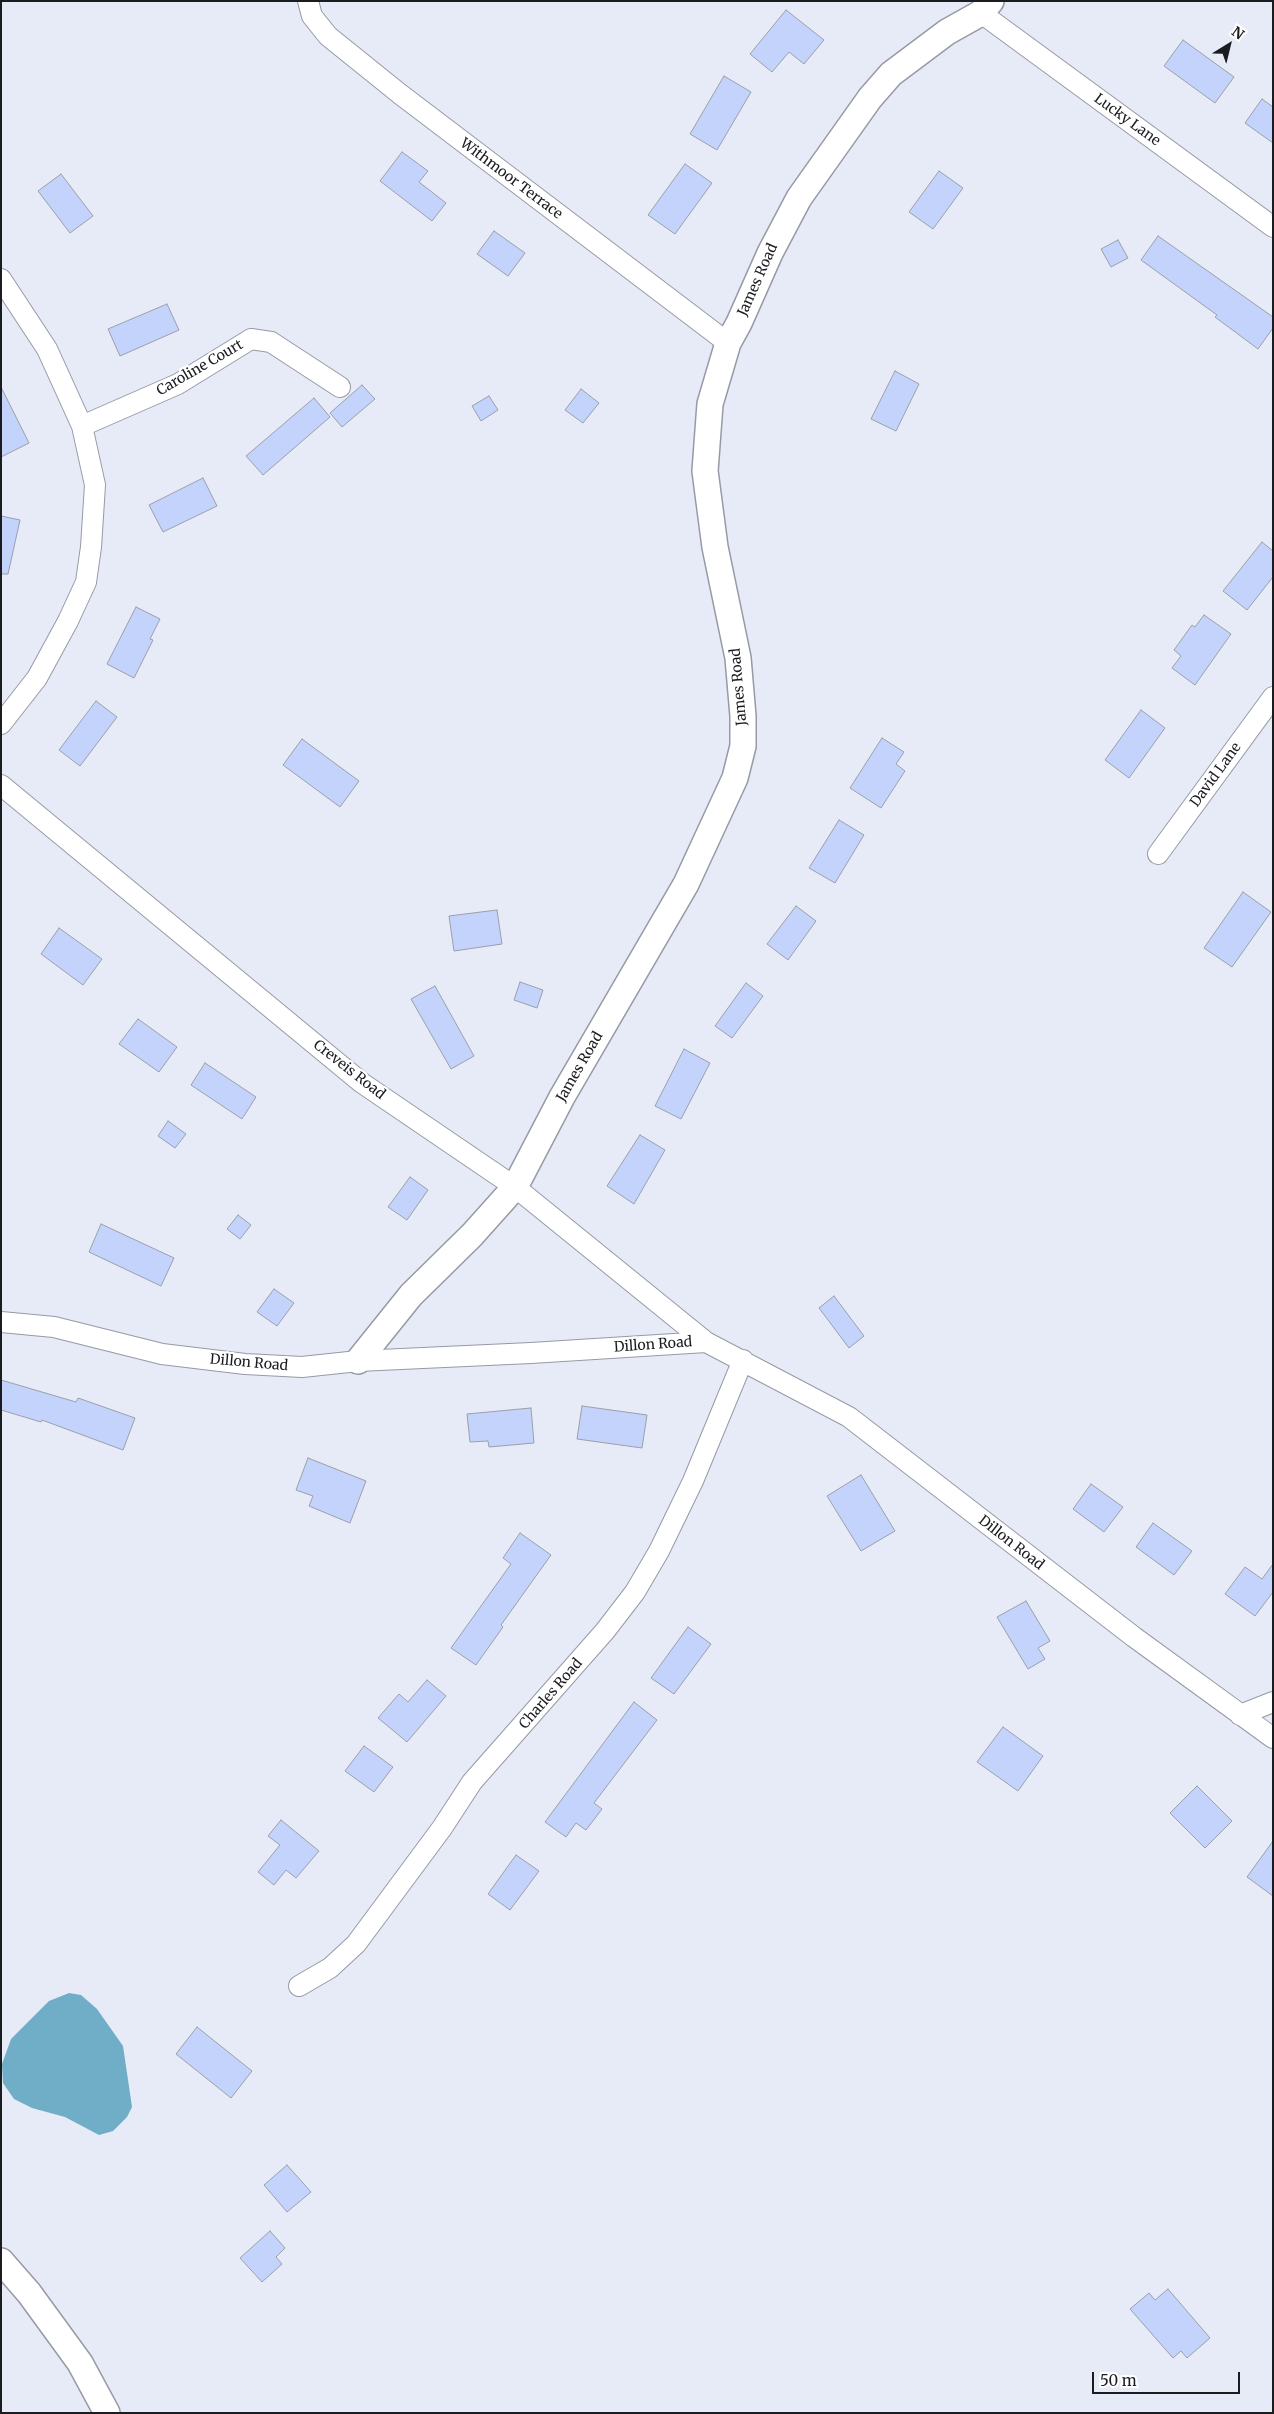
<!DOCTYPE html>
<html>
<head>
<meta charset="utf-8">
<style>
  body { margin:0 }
  #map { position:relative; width:1274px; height:2414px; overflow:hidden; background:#e6ebf7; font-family:Merriweather,serif }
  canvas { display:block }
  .frame { position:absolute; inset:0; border:2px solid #1a1c20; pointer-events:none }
  .north { position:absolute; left:1204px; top:20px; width:50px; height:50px; -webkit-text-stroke:4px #fff; paint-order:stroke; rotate:36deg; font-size:14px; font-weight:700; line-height:20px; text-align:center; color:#1a1c20 }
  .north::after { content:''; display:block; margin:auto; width:18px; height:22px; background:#1a1c20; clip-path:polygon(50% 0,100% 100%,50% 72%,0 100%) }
  .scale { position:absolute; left:1092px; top:2372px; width:148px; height:22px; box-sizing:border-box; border:2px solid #1a1c20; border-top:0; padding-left:6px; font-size:15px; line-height:18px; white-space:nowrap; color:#1a1c20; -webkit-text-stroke:4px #fff; paint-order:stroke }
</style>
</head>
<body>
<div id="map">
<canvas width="1274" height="2414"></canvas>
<div class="frame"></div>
<div class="north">N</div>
<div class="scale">50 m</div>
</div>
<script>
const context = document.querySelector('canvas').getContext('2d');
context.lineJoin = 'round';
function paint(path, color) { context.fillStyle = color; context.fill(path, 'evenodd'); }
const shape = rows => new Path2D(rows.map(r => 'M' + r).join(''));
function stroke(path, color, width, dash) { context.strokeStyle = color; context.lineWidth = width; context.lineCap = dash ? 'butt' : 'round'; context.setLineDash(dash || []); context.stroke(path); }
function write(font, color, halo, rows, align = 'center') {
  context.font = font + ' Merriweather,serif'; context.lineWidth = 4.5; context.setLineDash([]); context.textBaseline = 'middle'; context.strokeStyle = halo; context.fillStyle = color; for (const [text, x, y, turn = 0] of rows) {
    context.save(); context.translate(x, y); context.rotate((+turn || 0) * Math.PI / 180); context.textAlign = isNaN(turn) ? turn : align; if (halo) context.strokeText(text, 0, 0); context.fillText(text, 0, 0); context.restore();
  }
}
paint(shape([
  [69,1993,81,1995,97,2009,123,2046,132,2107,127,2117,113,2131,99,2135,65,2117,32,2108,14,2099,3,2083,2,2064,11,2039,49,2001]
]), '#70adc6');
const building = shape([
  [786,10,824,40,804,64,789,52,772,72,750,54,786,10],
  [1183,40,1234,77,1215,103,1164,66,1183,40],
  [724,76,751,92,717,150,690,134,724,76],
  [1262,99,1273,107,1273,143,1245,123,1262,99],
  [402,152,428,171,419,182,446,203,432,221,380,181,402,152],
  [685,164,712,183,675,234,648,215,685,164],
  [939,171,963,188,933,229,909,212,939,171],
  [61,174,93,216,70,233,38,191,61,174],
  [494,231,525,253,508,276,477,254,494,231],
  [1158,236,1273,317,1273,328,1258,349,1215,317,1217,315,1141,260,1158,236],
  [1118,240,1128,258,1111,267,1101,249,1118,240],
  [167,304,179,330,120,356,108,329,167,304],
  [895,371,919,384,896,431,871,419,895,371],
  [362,385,375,399,342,427,330,413,362,385],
  [1,387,29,443,1,457,1,387],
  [581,389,599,403,583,423,565,410,581,389],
  [489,396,498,410,481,421,472,406,489,396],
  [314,398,330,417,263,475,246,456,314,398],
  [203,478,217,506,163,532,149,505,203,478],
  [1,516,20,520,8,574,1,574,1,516],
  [1262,542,1273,551,1273,577,1247,610,1223,591,1262,542],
  [136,607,160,619,150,639,153,640,134,678,107,664,136,607],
  [1204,615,1231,634,1195,685,1172,668,1181,656,1174,650,1192,625,1195,627,1204,615],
  [96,701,117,717,80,766,59,750,96,701],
  [1141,710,1165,728,1129,778,1105,760,1141,710],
  [882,738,904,752,896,764,905,771,881,808,850,788,882,738],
  [302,739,359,781,340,807,283,765,302,739],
  [839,820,864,835,835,883,809,868,839,820],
  [1243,892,1271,912,1232,967,1204,948,1243,892],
  [796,906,816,921,788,960,767,944,796,906],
  [497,910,502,944,454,951,449,916,497,910],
  [59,928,102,959,83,985,41,954,59,928],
  [520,982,543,990,537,1008,514,1000,520,982],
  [746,983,763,996,732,1038,715,1026,746,983],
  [435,986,474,1056,451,1069,411,999,435,986],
  [138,1019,177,1047,159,1072,119,1044,138,1019],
  [684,1049,710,1063,681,1119,655,1106,684,1049],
  [205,1063,256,1097,242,1119,191,1085,205,1063],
  [168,1121,186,1134,175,1148,158,1136,168,1121],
  [640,1135,665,1150,634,1204,607,1186,640,1135],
  [410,1177,428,1190,407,1220,388,1207,410,1177],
  [238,1215,251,1225,240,1239,227,1229,238,1215],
  [101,1224,174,1258,161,1286,89,1252,101,1224],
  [274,1289,294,1303,277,1326,257,1312,274,1289],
  [834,1296,864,1336,849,1348,819,1308,834,1296],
  [1,1380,76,1402,78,1398,135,1418,123,1450,42,1420,41,1422,1,1410,1,1380],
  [582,1406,647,1415,642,1448,577,1439,582,1406],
  [531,1408,534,1443,489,1447,488,1441,470,1442,467,1414,531,1408],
  [308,1458,366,1481,350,1523,309,1506,313,1496,296,1490,308,1458],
  [861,1475,895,1531,861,1551,827,1496,861,1475],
  [1091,1484,1123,1507,1104,1532,1073,1509,1091,1484],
  [1153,1523,1192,1551,1174,1575,1136,1547,1153,1523],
  [520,1533,551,1555,501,1625,503,1627,476,1665,451,1648,511,1564,503,1558,520,1533],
  [1273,1564,1273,1592,1255,1616,1225,1594,1245,1567,1262,1579,1273,1564],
  [1026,1601,1050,1641,1038,1648,1045,1659,1028,1669,997,1617,1026,1601],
  [688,1627,711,1644,674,1694,651,1678,688,1627],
  [427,1680,446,1696,407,1742,378,1718,399,1694,408,1702,427,1680],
  [634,1702,657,1720,594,1803,602,1809,586,1830,576,1823,566,1837,545,1822,634,1702],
  [1003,1727,1043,1756,1018,1791,977,1762,1003,1727],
  [364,1746,393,1767,374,1792,345,1771,364,1746],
  [1197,1786,1232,1821,1205,1848,1170,1813,1197,1786],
  [281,1820,319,1851,296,1878,286,1870,274,1885,258,1872,280,1845,268,1836,281,1820],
  [1273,1841,1273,1896,1247,1877,1273,1841],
  [516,1855,539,1871,510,1910,488,1894,516,1855],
  [197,2027,252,2071,231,2098,176,2054,197,2027],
  [287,2165,311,2192,287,2212,264,2185,287,2165],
  [270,2231,285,2248,276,2257,282,2264,262,2282,240,2258,270,2231],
  [1168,2289,1210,2338,1187,2358,1181,2351,1173,2358,1130,2309,1149,2293,1155,2300,1168,2289]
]);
paint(building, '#c3d3fb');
stroke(building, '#9a9faa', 1);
const minor = shape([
  [308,1,312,16,328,36,400,94,728,343],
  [981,13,1273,227],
  [1,279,47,349,82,426,95,485,91,547,86,582,68,621,37,678,1,724],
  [82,426,178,384,251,339,271,342,340,387],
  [1,785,362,1083,515,1187,706,1342],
  [1158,854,1273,697],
  [1,1322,54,1327,162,1354,245,1364,302,1367,358,1361,531,1353,706,1342,849,1417,1134,1637,1273,1738],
  [1240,1715,1273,1702],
  [299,1986,330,1968,356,1944,442,1828,472,1782,605,1631,635,1592,659,1551,693,1481,743,1360]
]);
const tertiary = shape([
  [358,1361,411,1295,472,1235,515,1187,562,1097,686,884,735,778,743,746,743,716,738,658,715,547,705,471,710,404,728,343,739,323,770,253,799,198,870,98,891,74,947,32,981,13,991,1],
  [1,2261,29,2293,80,2363,107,2413]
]);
stroke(minor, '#969aa5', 22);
stroke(tertiary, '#969aa5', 28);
stroke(minor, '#fff', 20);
stroke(tertiary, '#fff', 25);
write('14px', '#1a1c20', '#fff', [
  ["Lucky Lane",1127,120,36],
  ["Withmoor Terrace",511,179,37],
  ["James Road",758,280,-66],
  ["Caroline Court",200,368,-30],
  ["James Road",739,687,-95],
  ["David Lane",1216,775,-54],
  ["James Road",580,1067,-60],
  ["Creveis Road",349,1070,38],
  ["Dillon Road",653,1345,-4],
  ["Dillon Road",249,1363,5],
  ["Dillon Road",1011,1543,38],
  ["Charles Road",551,1694,-49]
]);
</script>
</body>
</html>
